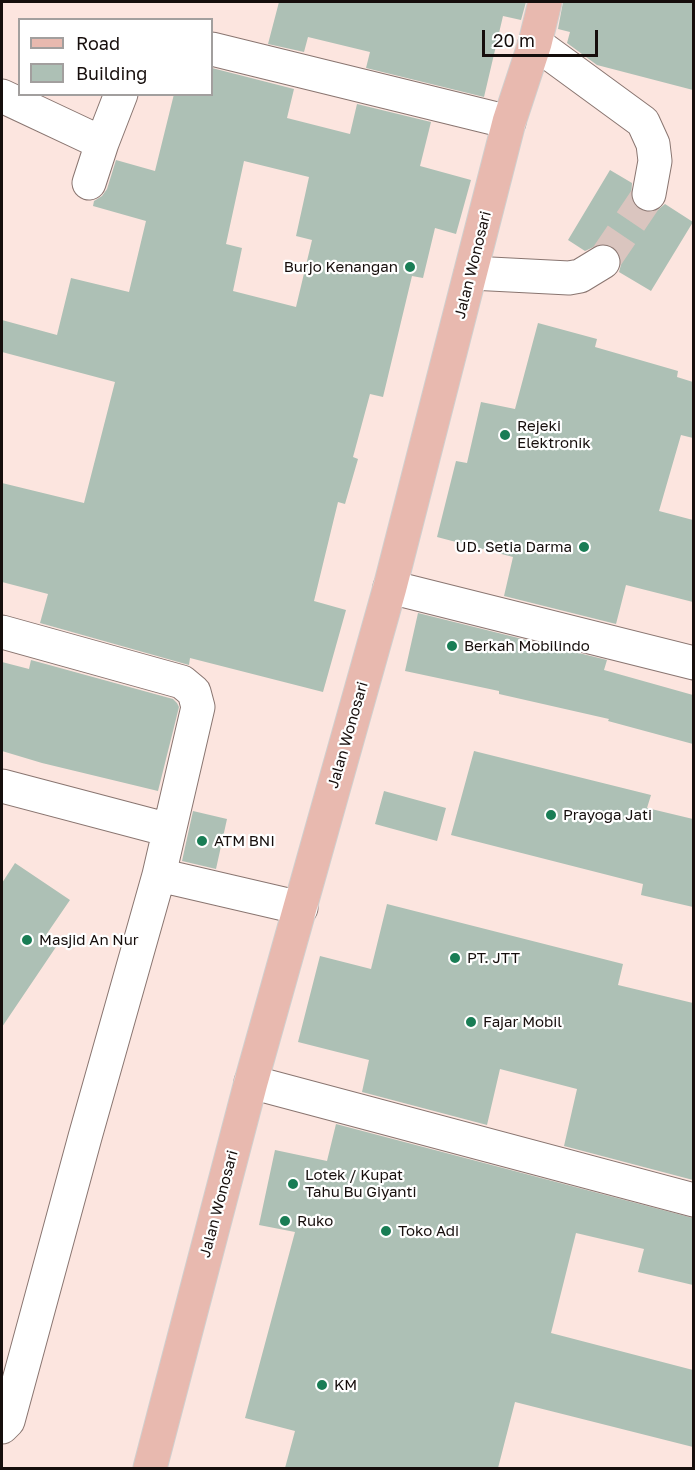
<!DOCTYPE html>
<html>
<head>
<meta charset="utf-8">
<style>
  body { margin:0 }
  #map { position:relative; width:695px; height:1470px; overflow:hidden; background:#fce5df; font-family:"Golos Text",sans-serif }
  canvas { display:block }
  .frame { position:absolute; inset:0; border:3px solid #160e0c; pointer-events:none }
  .legend { position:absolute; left:18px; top:18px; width:195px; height:78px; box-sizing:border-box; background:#fff; border:2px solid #a29f9e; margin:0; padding:8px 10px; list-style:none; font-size:18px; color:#160e0c }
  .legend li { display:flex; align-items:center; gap:12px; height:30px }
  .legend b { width:30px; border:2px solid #a29f9e }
  .scale { position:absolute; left:482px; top:30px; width:116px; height:27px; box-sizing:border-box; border:3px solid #160e0c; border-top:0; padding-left:8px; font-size:18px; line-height:21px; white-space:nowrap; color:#160e0c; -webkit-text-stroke:4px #fff; paint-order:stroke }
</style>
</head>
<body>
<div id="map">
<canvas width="695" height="1470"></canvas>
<div class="frame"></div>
<ul class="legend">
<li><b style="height:8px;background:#e8b9af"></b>Road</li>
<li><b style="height:16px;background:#adc0b5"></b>Building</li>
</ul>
<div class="scale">20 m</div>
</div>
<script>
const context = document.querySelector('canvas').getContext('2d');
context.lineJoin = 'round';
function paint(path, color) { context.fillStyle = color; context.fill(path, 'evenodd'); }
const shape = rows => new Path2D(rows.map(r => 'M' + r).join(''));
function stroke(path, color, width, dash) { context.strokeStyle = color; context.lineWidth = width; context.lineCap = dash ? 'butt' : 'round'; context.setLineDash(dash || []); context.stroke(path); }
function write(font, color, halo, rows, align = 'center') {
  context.font = font + ' "Golos Text",sans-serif'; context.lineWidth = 4.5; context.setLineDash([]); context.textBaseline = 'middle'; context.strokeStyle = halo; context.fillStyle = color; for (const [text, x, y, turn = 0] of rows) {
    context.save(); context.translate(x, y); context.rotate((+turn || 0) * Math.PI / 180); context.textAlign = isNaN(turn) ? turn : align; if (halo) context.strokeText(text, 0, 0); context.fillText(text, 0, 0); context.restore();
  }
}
paint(shape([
  [279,2,526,2,521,20,503,16,484,97,366,68,370,52,308,37,304,52,268,44],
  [563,2,693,2,693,90,597,65,567,43,570,32,558,29],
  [212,68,294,89,287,118,350,134,357,104,431,122,420,166,471,180,456,234,435,228,423,278,412,276,383,397,370,394,353,457,358,459,345,504,338,502,314,601,346,610,323,692,190,658,189,665,40,623,48,594,2,582,2,483,84,503,115,382,2,352,2,320,57,335,71,278,129,292,146,221,93,206,94,201,102,196,107,189,116,160,155,171,174,94,212,94],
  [244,161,309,177,296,236,312,240,296,307,233,291,242,248,226,244],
  [610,170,632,183,631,200,637,209,646,212,655,212,665,204,693,222,651,291,619,272,622,261,619,253,612,246,602,243,585,251,568,240],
  [538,323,597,339,595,347,678,371,677,377,693,382,693,438,681,435,659,511,693,520,693,602,626,585,616,624,504,596,513,557,437,537,456,461,467,463,481,402,515,409],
  [418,613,607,660,604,670,693,695,693,744,608,721,609,719,499,694,499,691,405,671],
  [31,660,173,699,177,703,179,707,158,791,42,763,2,751,2,662,29,669],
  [474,751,651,795,647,808,693,819,693,907,641,895,643,884,451,835],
  [384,791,446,808,437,841,375,824],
  [193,811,227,819,216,869,182,861],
  [15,863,70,900,46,935,58,944,2,1027,2,883],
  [387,904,623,964,618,985,693,1003,693,1180,564,1146,577,1089,500,1069,487,1125,362,1092,369,1060,298,1042,320,956,371,969],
  [336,1124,693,1218,693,1285,638,1272,644,1249,576,1233,551,1333,693,1370,693,1447,515,1402,498,1468,285,1468,295,1431,245,1418,295,1232,259,1225,275,1150,327,1161]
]), '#adc0b5');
stroke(shape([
  [603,262,649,194]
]), '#dac5bf', 33, [33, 16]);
const minor = shape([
  [535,43,643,122,653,144,655,161,649,194],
  [212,49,509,122],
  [2,96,102,143],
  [89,183,102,143,121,94],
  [471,273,569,278,580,276,603,262],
  [390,587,694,663],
  [2,632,182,682,194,692,198,707,159,875,85,1137,8,1421,2,1427],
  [2,786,169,830],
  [159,875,301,908],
  [251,1082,694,1200]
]);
const major = shape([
  [150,1468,251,1082,390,587,509,122,535,43,545,2]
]);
stroke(minor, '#897570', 35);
stroke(major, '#d0cfce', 35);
stroke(minor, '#fff', 33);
stroke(major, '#e8b9af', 33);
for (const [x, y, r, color] of [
  [410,267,6,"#197d55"],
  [505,435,6,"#197d55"],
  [584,547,6,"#197d55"],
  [452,646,6,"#197d55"],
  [551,815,6,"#197d55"],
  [202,841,6,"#197d55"],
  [27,940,6,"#197d55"],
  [455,958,6,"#197d55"],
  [471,1022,6,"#197d55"],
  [293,1184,6,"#197d55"],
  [285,1221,6,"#197d55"],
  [386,1231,6,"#197d55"],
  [322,1385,6,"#197d55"]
]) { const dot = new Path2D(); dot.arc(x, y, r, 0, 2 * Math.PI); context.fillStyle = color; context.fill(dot); stroke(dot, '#fff', 2); }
write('15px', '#160e0c', '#fff', [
  ["Jalan Wonosari",473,265,-76],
  ["Jalan Wonosari",348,735,-74],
  ["Jalan Wonosari",219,1204,-75]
]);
write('15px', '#160e0c', '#fff', [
  ["Burjo Kenangan",398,267,"right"],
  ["Rejeki",517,426],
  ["Elektronik",517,443],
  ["UD. Setia Darma",572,547,"right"],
  ["Berkah Mobilindo",464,646],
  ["Prayoga Jati",563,815],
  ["ATM BNI",214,841],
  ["Masjid An Nur",39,940],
  ["PT. JTT",467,958],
  ["Fajar Mobil",483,1022],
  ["Lotek / Kupat",305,1175],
  ["Tahu Bu Giyanti",305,1192],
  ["Ruko",297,1221],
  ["Toko Adi",398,1231],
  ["KM",334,1385]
], 'left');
</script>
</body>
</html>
